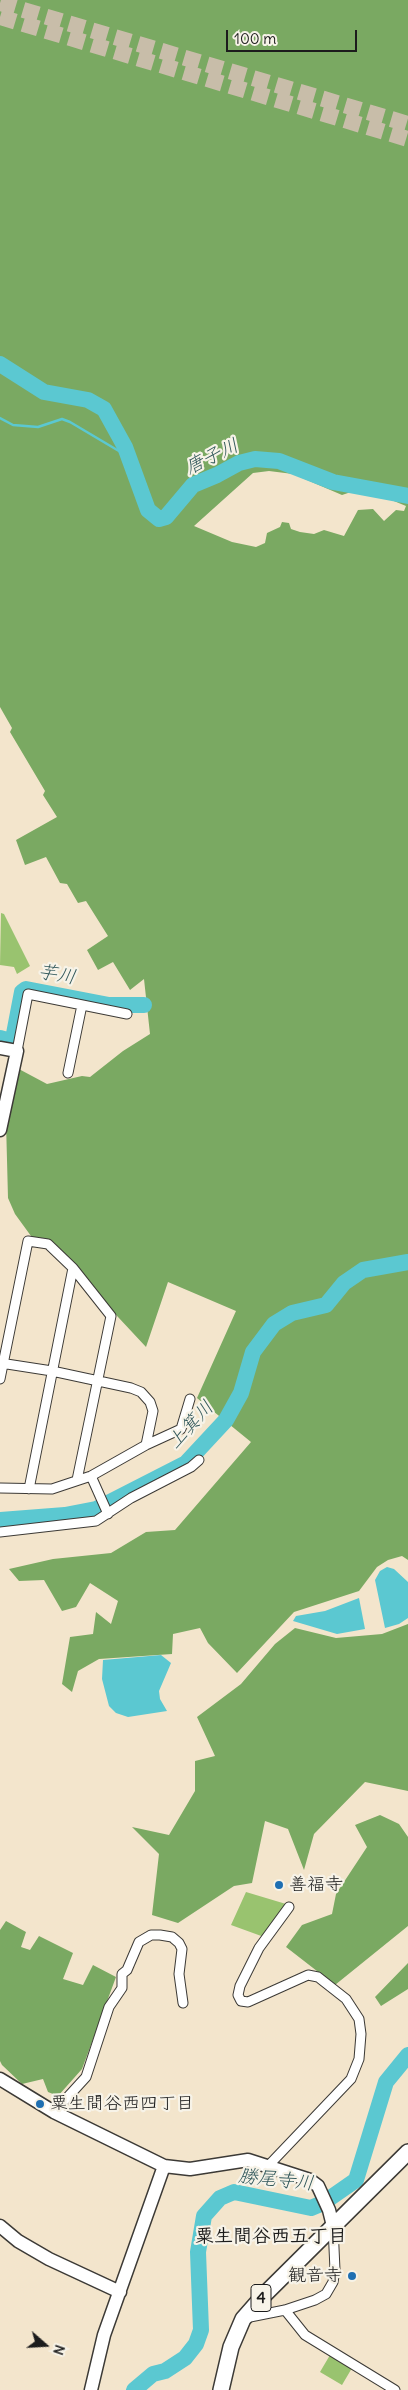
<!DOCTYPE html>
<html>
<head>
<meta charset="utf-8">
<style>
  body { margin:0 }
  #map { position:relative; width:408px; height:2390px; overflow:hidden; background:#f3e5cc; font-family:Delius,sans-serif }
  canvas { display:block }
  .north { position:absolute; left:20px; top:2320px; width:50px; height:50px; -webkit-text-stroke:4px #f7f3e8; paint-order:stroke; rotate:109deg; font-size:14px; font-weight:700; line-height:20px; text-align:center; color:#1c1c1c }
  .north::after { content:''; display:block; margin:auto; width:18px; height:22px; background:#1c1c1c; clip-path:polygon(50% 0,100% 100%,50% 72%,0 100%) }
  .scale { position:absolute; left:226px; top:30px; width:131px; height:22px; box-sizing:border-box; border:2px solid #1c1c1c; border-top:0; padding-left:6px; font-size:15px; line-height:18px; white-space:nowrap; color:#1c1c1c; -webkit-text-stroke:4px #f7f3e8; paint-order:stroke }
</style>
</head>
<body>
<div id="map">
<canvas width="408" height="2390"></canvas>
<div class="north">N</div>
<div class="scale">100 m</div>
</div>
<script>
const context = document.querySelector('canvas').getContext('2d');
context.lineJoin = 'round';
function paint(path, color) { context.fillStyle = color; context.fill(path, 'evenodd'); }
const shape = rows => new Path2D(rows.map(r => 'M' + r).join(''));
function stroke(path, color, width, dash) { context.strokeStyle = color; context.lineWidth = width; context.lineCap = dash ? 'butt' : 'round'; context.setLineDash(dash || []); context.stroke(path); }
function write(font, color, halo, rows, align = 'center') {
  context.font = font + ' Delius,"Klee One",sans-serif'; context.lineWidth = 4.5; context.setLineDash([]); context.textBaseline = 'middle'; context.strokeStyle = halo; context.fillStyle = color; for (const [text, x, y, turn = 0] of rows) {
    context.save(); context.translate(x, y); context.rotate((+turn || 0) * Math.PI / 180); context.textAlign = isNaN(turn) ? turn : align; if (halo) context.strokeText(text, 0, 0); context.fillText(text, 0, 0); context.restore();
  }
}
paint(shape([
  [1,913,4,914,30,966,17,974,14,967,0,965],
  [246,1892,286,1904,264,1937,231,1925],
  [330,2355,352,2368,342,2385,320,2372]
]), '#99c36f');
paint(shape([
  [0,0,408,0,408,1560,402,1556,388,1560,377,1567,359,1591,294,1612,237,1673,208,1643,200,1628,173,1634,172,1654,99,1659,78,1671,72,1692,62,1684,70,1637,93,1634,96,1612,111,1624,118,1601,90,1583,76,1607,62,1611,44,1580,19,1581,9,1569,53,1559,111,1553,146,1532,175,1530,251,1442,197,1398,236,1311,168,1282,146,1347,63,1258,31,1236,15,1214,8,1198,6,1122,17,1068,47,1084,82,1076,90,1077,123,1051,150,1034,144,979,130,990,113,962,98,970,87,950,108,936,86,901,78,903,67,884,60,883,46,857,25,865,16,840,57,817,43,795,45,791,10,732,12,728,0,707],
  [269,471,293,474,342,495,354,491,389,499,406,506,404,511,396,510,384,521,373,509,358,510,344,536,324,530,314,534,300,532,291,529,289,523,282,522,280,527,267,533,265,543,256,547,232,542,194,526,253,473],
  [408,1624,408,1791,365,1782,314,1834,304,1870,288,1829,265,1821,252,1883,234,1886,178,1923,152,1915,159,1854,132,1827,169,1835,195,1791,195,1761,215,1756,197,1717,241,1684,275,1644,295,1628,336,1638,382,1634],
  [380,1815,399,1824,408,1837,408,1926,335,1985,286,1947,302,1925,332,1914,336,1894,367,1847,355,1825],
  [6,1921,26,1932,21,1947,30,1950,39,1936,73,1953,63,1979,83,1985,93,1965,116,1977,82,2069,58,2096,48,2092,43,2079,22,2084,2,2065,0,2061,0,1930],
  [408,1963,408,1989,381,2006,375,1997]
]), '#7aa962');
paint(shape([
  [387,1567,394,1569,408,1582,408,1618,399,1624,385,1628,375,1580,380,1571],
  [359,1598,365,1629,337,1634,293,1621,296,1616,325,1611],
  [161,1655,171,1663,159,1691,160,1699,167,1711,128,1717,116,1713,109,1706,102,1679,103,1660]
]), '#5bc8d1');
stroke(shape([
  [0,418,13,425,38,427,62,419,70,422,129,457]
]), '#5bc8d1', 2.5);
stroke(shape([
  [0,364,44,392,88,400,104,409,125,447,148,510,159,519,166,517,193,485,217,475,239,463,255,459,279,461,333,482,408,496],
  [0,1038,11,1041,13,1039,22,992,26,989,109,1005,144,1005],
  [0,1520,65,1515,96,1509,186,1463,226,1420,241,1393,253,1352,274,1324,292,1313,326,1305,344,1283,363,1270,408,1262],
  [134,2390,153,2374,165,2371,185,2358,196,2344,201,2330,198,2252,204,2216,220,2198,234,2192,311,2208,323,2203,356,2180,386,2082,408,2055]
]), '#5bc8d1', 16);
stroke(shape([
  [0,3,408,124],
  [0,17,408,139]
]), '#c8bda9', 16, [16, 8]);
const street = shape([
  [17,1051,28,994,127,1014],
  [68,1073,82,1005],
  [0,1363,52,1371,131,1388,141,1392,150,1402,153,1411,146,1445],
  [0,1379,28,1241,48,1244,73,1268,111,1316,77,1480],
  [91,1476,108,1514],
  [0,1488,52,1489,91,1476,146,1445,181,1429,190,1399],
  [29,1489,73,1268],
  [0,1532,96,1521,131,1498,191,1467,199,1460],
  [54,2112,86,2077,109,2007,122,1988,122,1974,127,1970,139,1942,151,1935,160,1935,172,1937,179,1943,182,1949,179,1974,183,2003],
  [269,2165,351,2079,359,2059,361,2034,359,2019,346,1999,318,1977,308,1975,248,2002,241,2001,238,1995,240,1986,259,1948,289,1907],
  [285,2310,305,2335,395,2390],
  [245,2318,285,2310,315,2300,326,2294,333,2282,335,2270,333,2226]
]);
const secondary = shape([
  [0,1048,17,1051,0,1130],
  [0,2079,54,2112,164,2166,190,2169,248,2160,310,2180,318,2186,329,2210,333,2226],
  [0,2226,18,2241,49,2259,120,2292],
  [91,2390,104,2335,164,2166]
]);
const primary = shape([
  [221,2390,231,2347,243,2319,265,2294,408,2152]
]);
stroke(street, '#3c3a36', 11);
stroke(secondary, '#3c3a36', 15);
stroke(primary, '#3c3a36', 18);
stroke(street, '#fff', 9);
stroke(secondary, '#fff', 12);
stroke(primary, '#fff', 15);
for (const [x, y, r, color] of [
  [279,1885,5,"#1f6fb2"],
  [40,2104,5,"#1f6fb2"],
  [352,2276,5,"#1f6fb2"]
]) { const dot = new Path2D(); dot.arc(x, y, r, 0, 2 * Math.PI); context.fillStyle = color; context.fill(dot); stroke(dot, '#f7f3e8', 2); }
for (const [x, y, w] of [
  [261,2298,20]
]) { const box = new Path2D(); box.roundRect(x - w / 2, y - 13.5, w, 27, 4); context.fillStyle = '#f7f3e8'; context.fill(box); stroke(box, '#1c1c1c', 1); }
write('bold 16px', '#1c1c1c', null, [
  ["4",261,2298]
]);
write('18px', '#1c1c1c', '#f7f3e8', [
  ["善福寺",289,1885],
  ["粟生間谷西四丁目",50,2104],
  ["観音寺",342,2276,"right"]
], 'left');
write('italic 19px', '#32585b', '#f7f3e8', [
  ["唐子川",212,457,-26],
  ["芋川",57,975,10],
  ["上箕川",191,1425,-47],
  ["勝尾寺川",276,2180,6]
]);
write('bold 19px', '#1c1c1c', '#f7f3e8', [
  ["粟生間谷西五丁目",271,2237]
]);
</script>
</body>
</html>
